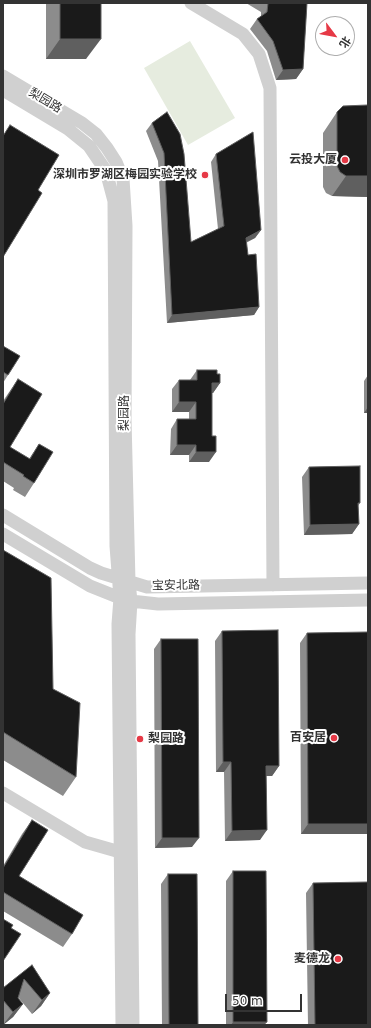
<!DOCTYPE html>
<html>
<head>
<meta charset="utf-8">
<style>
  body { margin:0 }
  #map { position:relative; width:371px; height:1028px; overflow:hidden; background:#fff; font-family:"DejaVu Sans","Noto Sans SC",sans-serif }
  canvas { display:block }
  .frame { position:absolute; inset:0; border:4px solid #333; pointer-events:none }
  .north { position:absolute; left:315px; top:16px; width:40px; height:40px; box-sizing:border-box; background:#fff; border:1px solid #adadad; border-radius:50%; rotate:122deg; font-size:11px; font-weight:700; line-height:16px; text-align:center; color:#333 }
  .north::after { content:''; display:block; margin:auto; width:14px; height:18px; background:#e63946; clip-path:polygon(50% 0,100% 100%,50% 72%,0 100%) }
  .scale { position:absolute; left:225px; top:994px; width:77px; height:18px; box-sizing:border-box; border:2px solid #333; border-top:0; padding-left:5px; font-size:12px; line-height:14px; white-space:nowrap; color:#333; -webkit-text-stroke:3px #fff; paint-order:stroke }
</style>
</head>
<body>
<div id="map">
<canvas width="371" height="1028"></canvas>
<div class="frame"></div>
<div class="north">北</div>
<div class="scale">50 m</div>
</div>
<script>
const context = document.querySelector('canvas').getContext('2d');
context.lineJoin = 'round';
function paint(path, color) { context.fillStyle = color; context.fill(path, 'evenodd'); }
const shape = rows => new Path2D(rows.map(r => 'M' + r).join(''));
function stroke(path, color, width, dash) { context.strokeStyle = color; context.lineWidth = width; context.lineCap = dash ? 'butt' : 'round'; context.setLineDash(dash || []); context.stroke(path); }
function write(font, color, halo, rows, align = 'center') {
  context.font = font + ' "DejaVu Sans","Noto Sans SC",sans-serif'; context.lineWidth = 4; context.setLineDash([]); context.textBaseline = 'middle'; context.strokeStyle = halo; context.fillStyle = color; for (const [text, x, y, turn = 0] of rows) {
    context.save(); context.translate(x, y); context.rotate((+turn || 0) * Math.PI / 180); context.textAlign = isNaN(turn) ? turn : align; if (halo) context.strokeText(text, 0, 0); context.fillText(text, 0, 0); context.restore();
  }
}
paint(shape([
  [190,41,235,118,188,145,144,68]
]), '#e6ecdf');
stroke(shape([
  [191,3,243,34,259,54,270,88,273,585],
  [3,76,82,123,96,134,107,148,116,162,123,179,126,226,125,419,129,582,131,601,129,634,133,1025],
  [3,90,68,129,89,146,106,171,114,201,116,546,120,598,118,624,122,1025],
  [3,515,90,568,101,573,147,587,368,583],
  [3,534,90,586,120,598,131,601,158,604,368,600],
  [3,793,85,842,120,852,128,852]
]), '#d0d0d0', 13);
paint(shape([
  [46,3,101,3,86,59,46,59],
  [246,3,307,3,303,69,296,79,276,80,267,51,250,29,257,19,261,16,261,12],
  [368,105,368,197,332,196,326,193,323,187,323,133,337,112],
  [167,112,191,242,218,229,211,162,216,154,261,230,255,238,246,243,248,255,259,307,254,315,167,323,158,161,146,131,152,123],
  [3,346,8,375,3,383],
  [197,370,217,374,220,383,213,393,212,393,209,462,189,462,189,455,170,455,171,429,177,419,189,419,189,412,172,412,172,389,179,380,190,380],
  [368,375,368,413,364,413,364,381],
  [18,379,10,447,29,459,39,444,34,483,25,497,13,490,14,488,3,481,3,401],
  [309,467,360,503,358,506,359,524,352,534,304,535,302,477],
  [3,550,53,689,76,777,63,796,3,760],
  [222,631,279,766,272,776,266,776,260,840,225,841,224,772,216,772,215,641],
  [307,633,368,834,301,834,300,643],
  [161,639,192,847,155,848,154,649],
  [32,820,19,876,72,934,63,947,3,911,3,866,22,834],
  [233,871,267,1022,264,1025,226,1025,226,881],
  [168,874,198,1025,162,1025,161,884],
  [313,883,368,1025,308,1025,306,893],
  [32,965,50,993,41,1006,32,1014,18,997,18,998,23,1004,13,1017,3,1025,3,988]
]), '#8c8c8c');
paint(shape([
  [60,39,101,39,86,59,46,59],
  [303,69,296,79,276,80,283,70],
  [346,176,368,176,368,197,332,196],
  [261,230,255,238,240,245,246,238],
  [259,307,254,315,167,323,172,315],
  [212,383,220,383,213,393,205,393],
  [179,402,196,402,189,412,172,412],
  [368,407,368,413,364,413],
  [177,445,196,445,189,455,170,455],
  [196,452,216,452,209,462,189,462],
  [359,524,352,534,304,535,310,525],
  [223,762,231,762,224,772,216,772],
  [266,766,279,766,272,776,259,776],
  [308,824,368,824,368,834,301,834],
  [267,830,260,840,225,841,232,831],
  [162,838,199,838,192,847,155,848],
  [50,993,41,1006,32,1014,42,1000],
  [23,1004,13,1017,3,1025,13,1012],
  [233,1022,267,1022,264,1025,231,1025]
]), '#5f5f5f');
const building = shape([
  [60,3,101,3,101,39,60,39,60,3],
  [268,3,307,3,303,69,283,70,273,41,257,19,267,12,268,3],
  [368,105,368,176,346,176,340,172,337,166,337,112,343,106,368,105],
  [167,112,180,134,184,154,191,242,224,226,216,154,253,132,261,230,246,238,248,255,256,254,259,307,172,315,164,153,152,123,167,112],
  [10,125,59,155,38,190,42,193,3,257,3,136,10,125],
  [3,346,20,356,8,375,3,372,3,346],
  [197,370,217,370,217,374,220,374,220,383,212,383,212,436,216,436,216,452,196,452,196,445,177,445,177,419,196,419,196,402,179,402,179,380,197,380,197,370],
  [18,379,42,394,10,447,30,459,39,444,53,452,34,483,23,476,24,475,3,462,3,404,18,379],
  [360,466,360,503,358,503,359,524,310,525,309,467,360,466],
  [3,550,51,578,53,689,80,703,76,777,3,732,3,550],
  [278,630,279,766,266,766,267,830,232,831,231,762,223,762,222,631,278,630],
  [368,632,368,824,308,824,307,633,368,632],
  [161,639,198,639,199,838,162,838,161,639],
  [32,820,48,830,19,876,83,915,72,934,3,892,3,868,32,820],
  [233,871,266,871,267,1022,233,1022,233,871],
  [168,874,197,874,198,1025,169,1025,168,874],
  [368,882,368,1025,315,1025,313,883,368,882],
  [3,919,13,925,11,928,21,934,3,961,3,919],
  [32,965,50,993,42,1000,24,979,18,998,23,1004,13,1012,3,1000,3,988,32,965]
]);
paint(building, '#1a1a1a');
stroke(building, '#5f5f5f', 1);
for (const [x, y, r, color] of [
  [345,160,4,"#e63946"],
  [205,175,4,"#e63946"],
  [334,738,4,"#e63946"],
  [140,739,4,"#e63946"],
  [338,959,4,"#e63946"]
]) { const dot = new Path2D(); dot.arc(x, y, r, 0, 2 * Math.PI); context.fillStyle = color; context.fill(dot); stroke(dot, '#fff', 1.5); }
write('12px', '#333', '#fff', [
  ["梨园路",45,101,31],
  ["梨园路",125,413,-90],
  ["宝安北路",176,586,-1]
]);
write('bold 12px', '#333', '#fff', [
  ["云投大厦",337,160],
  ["深圳市罗湖区梅园实验学校",197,175],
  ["百安居",326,738],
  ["梨园路",148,739,"left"],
  ["麦德龙",330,959]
], 'right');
</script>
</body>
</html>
